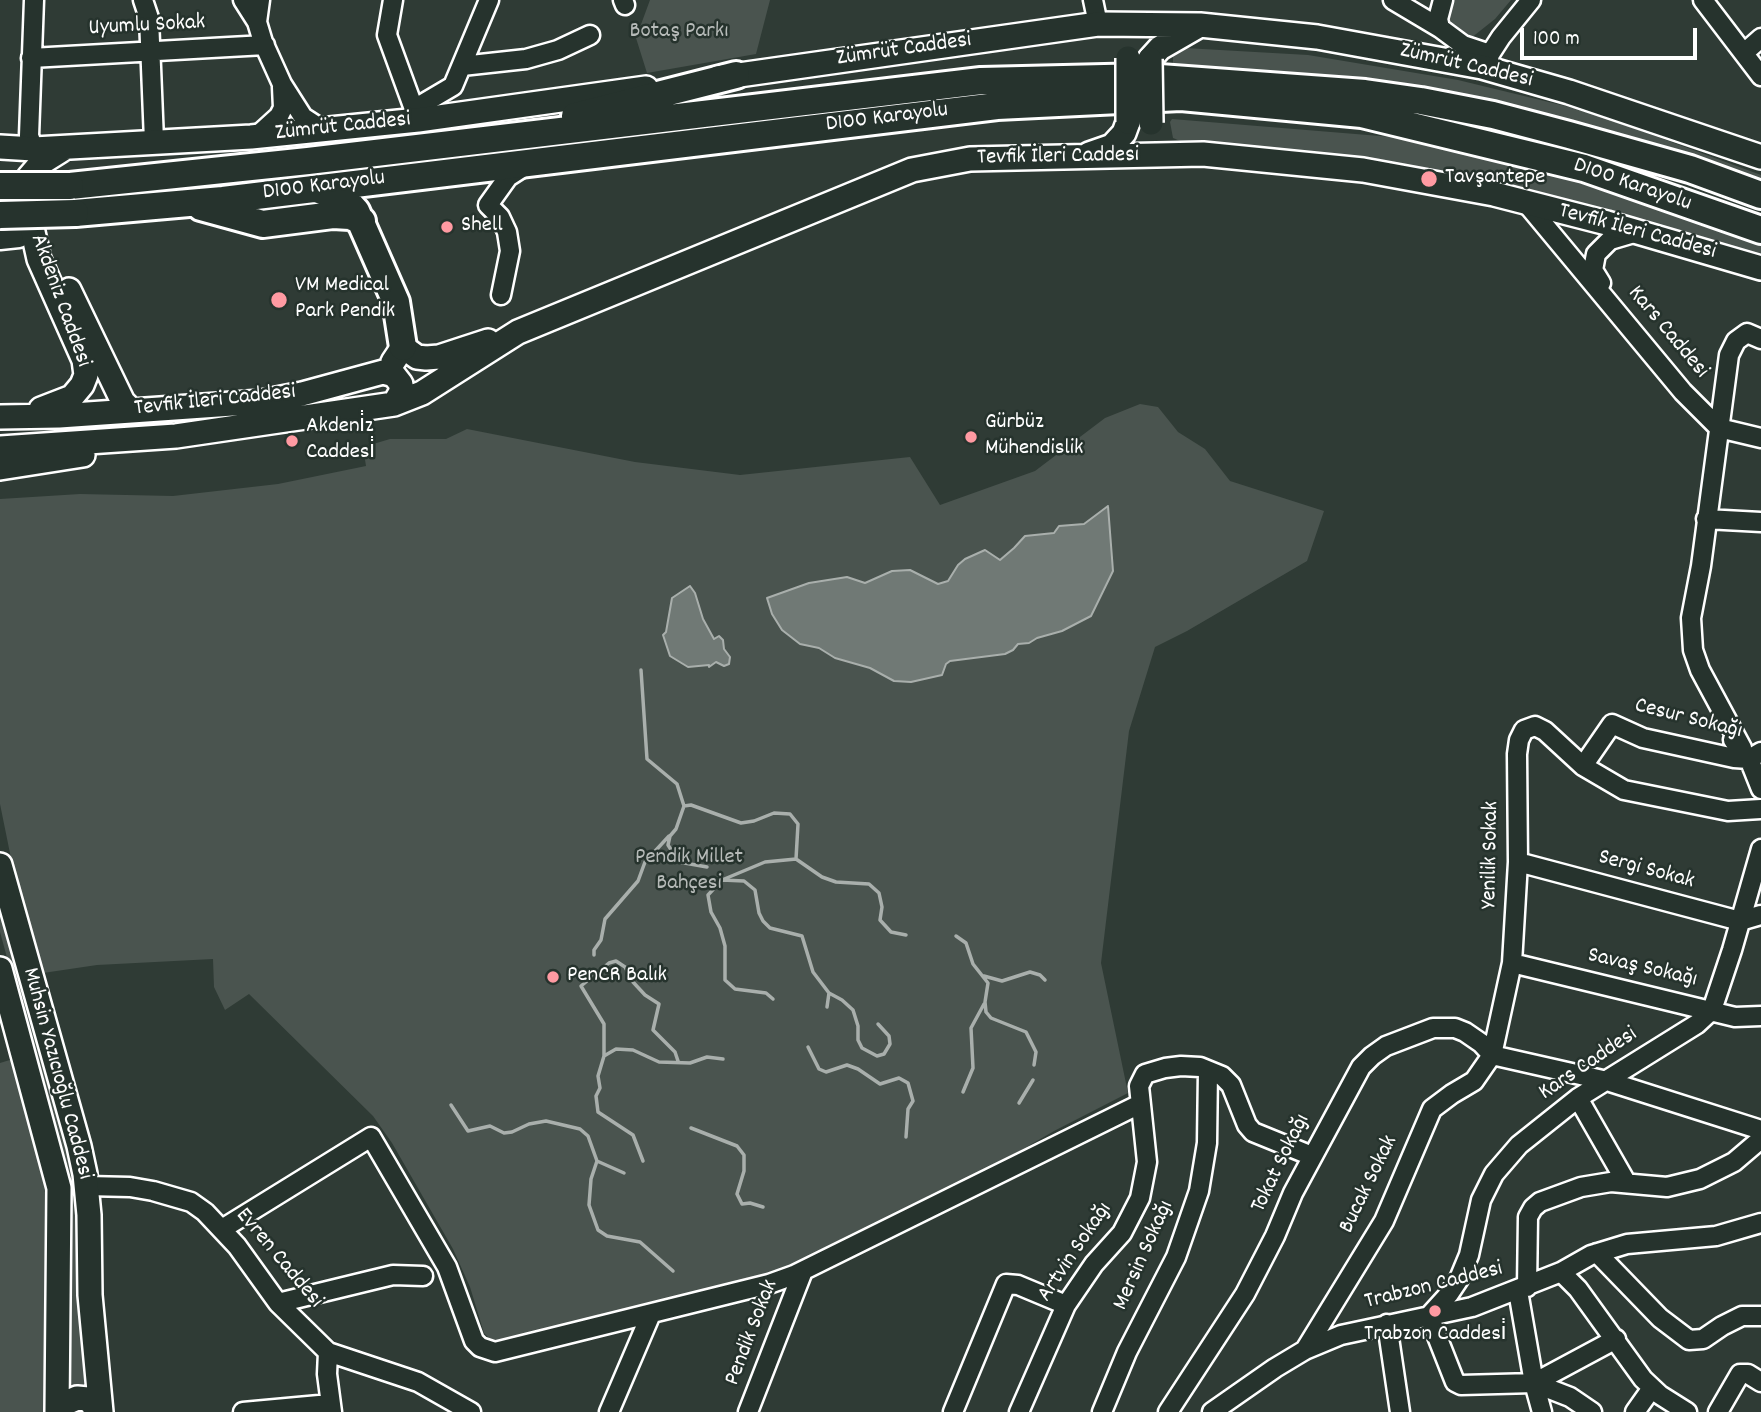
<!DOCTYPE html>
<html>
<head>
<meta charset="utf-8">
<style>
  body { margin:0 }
  #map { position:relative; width:1761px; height:1412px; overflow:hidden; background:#2f3b35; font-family:Dekko,sans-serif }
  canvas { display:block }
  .scale { position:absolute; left:1520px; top:28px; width:177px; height:32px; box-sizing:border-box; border:4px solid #fff; border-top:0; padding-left:9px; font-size:21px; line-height:24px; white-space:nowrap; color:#fff; -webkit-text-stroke:5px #26332d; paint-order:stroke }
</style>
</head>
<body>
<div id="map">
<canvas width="1761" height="1412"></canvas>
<div class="scale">100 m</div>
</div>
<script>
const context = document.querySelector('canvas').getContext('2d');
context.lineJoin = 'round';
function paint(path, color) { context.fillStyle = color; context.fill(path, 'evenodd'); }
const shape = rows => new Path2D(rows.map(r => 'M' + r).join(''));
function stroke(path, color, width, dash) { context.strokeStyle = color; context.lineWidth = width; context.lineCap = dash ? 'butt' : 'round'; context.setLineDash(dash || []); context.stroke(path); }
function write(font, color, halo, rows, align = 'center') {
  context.font = font + ' Dekko,sans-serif'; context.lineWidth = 5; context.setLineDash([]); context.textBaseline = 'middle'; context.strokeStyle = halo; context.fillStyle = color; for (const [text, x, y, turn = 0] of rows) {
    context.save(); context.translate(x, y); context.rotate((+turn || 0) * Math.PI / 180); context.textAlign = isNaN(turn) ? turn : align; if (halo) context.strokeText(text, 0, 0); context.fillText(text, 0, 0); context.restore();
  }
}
paint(shape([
  [650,0,770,0,756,54,647,73,636,38],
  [1441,0,1511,0,1495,19,1466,42,1448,26],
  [1185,48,1308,55,1458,80,1590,112,1761,175,1761,187,1351,80,1173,65,1173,56],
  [1172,119,1392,137,1513,161,1619,190,1761,240,1761,262,1443,171,1386,164,1192,146,1173,138,1170,122],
  [1140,404,1158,407,1178,432,1205,449,1230,481,1324,511,1307,561,1187,631,1155,647,1129,731,1101,963,1128,1093,1054,1131,987,1170,912,1205,783,1274,503,1342,489,1338,484,1333,470,1287,453,1249,392,1143,373,1116,249,994,225,1010,214,987,213,959,97,965,43,973,30,952,0,804,0,499,80,494,173,496,278,484,366,466,363,447,390,439,446,439,467,429,635,462,740,475,910,457,940,505,1035,471,1105,418],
  [0,904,73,1169,77,1212,79,1309,90,1395,64,1391,56,1136,0,932],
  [13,1059,49,1200,48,1340,44,1412,0,1412,0,1063]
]), '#4a544f');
const water = shape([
  [1108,506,1113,571,1091,616,1062,631,1037,638,1029,643,1018,644,1013,650,1005,654,950,661,946,664,942,675,911,682,894,681,870,668,835,658,819,648,800,644,782,630,772,614,767,598,809,583,847,577,865,583,892,571,910,570,938,584,948,581,958,565,965,559,985,550,1000,560,1014,548,1025,536,1054,533,1059,526,1084,524,1108,506],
  [690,586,695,593,703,619,714,639,719,636,723,640,724,649,730,657,729,664,724,666,716,662,709,667,709,665,688,667,670,656,663,635,666,632,672,598,690,586]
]);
paint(water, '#707975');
stroke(water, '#a9afac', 2);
stroke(shape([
  [641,670,647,759,677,784,684,806,676,829,670,836,668,845,679,862,707,867],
  [684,806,691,805,741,823,754,821,774,813,790,814,798,824,796,859],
  [719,876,722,880,744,881,755,890,759,913,763,921,770,928,802,936,813,972,829,993,842,1000,853,1010,858,1026,858,1040,862,1048,877,1056,884,1054,890,1044,889,1036,878,1024],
  [956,936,966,943,973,964,988,983,985,1002,986,1012,991,1018,1026,1032,1036,1052,1034,1065],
  [594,955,594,950,601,940,605,919,638,881,645,862,669,836],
  [984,976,1002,981,1030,972,1040,975,1045,980],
  [773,999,766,993,735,989,725,980,725,946,720,928,711,912,708,895,722,880,765,862,796,859,822,877,836,882,869,884,879,893,882,907,880,920,891,932,906,935],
  [827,1007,829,993],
  [808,1047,819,1069,826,1072,847,1065,858,1069,880,1084,899,1078,908,1083,913,1101,908,1109,906,1137],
  [604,1056,616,1049,633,1050,659,1062,690,1063,707,1057,723,1059],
  [963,1092,973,1068,971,1028,984,1004],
  [1019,1103,1033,1080],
  [451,1105,468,1131,490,1126,504,1133,512,1132,529,1124,546,1121,580,1129,588,1136,597,1161,624,1173],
  [691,1128,737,1146,744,1155,744,1171,737,1194,742,1204,750,1203,763,1207],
  [597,1161,591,1179,589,1205,598,1230,607,1236,640,1242,673,1271],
  [643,1161,633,1135,598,1112,596,1096,600,1088,598,1076,604,1056,604,1024,581,986,609,963,616,961,625,967,633,982,645,995,659,1004,653,1030,675,1052,678,1061]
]), '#a9afac', 3.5);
const minor = shape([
  [34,0,29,136,34,149],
  [143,0,149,18,154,141],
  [243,0,257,22],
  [260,0,257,22,263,42,282,84,303,117,323,130],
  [393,0,387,35,418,120],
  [623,0,625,5],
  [1093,0,1098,24],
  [1393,0,1440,28],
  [1443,0,1438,19,1440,28,1463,45,1490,54],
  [1703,0,1761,76],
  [1744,53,1761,38],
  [31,58,265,45],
  [1488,63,1490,54,1501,37,1531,0],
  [462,66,526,59,558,50,590,35],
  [414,109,453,86,489,0],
  [257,136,279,116,283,108,282,87],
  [1526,203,1683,392,1719,428],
  [0,240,19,238],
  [1601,283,1593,270,1596,254,1610,240,1637,232],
  [501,295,510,251,507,232,500,217,488,205,508,177,525,166],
  [1719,428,1761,438],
  [1706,519,1761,522],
  [1733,740,1749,759,1761,789],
  [1742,748,1700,670,1693,650,1691,618,1701,566,1729,355,1736,341,1747,333,1761,339],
  [1583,766,1612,724,1643,738,1734,758,1749,759,1761,752],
  [1518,862,1740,921,1761,915],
  [1512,963,1735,1017,1761,1016],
  [1492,1055,1607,1081,1761,1130],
  [1578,1098,1626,1182],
  [87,1186,130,1187,153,1191,191,1202,205,1212,237,1246,278,1303,328,1352,327,1374,332,1412],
  [222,1229,371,1137,447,1267,474,1341,480,1347,495,1352,769,1284,794,1275,1140,1104],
  [1597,1253,1660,1318,1689,1340,1703,1339,1722,1326,1742,1316,1761,1316],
  [1561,1272,1578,1289,1643,1379,1660,1395,1687,1412],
  [1527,1287,1528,1217,1533,1208,1540,1202,1581,1187,1611,1182,1667,1187,1700,1179,1734,1162,1761,1139],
  [1518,1291,1534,1383,1542,1412],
  [278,1303,393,1275,423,1276],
  [1387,1324,1400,1412],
  [1305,1350,1384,1221,1432,1109,1452,1094,1474,1081,1492,1055,1512,963,1518,862,1517,754,1519,740,1524,730,1535,726,1545,731,1583,766,1624,790,1728,811,1761,809],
  [328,1352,418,1382,471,1412],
  [1534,1383,1616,1339],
  [243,1412,330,1404],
  [609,1412,651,1314],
  [748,1412,803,1271],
  [953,1412,1006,1284,1018,1285,1066,1305],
  [1019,1412,1066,1305,1094,1264,1122,1233,1140,1198,1147,1162,1139,1086,1145,1074,1165,1068,1181,1066,1200,1067,1222,1076,1231,1085,1247,1125,1253,1132,1312,1156],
  [1102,1412,1127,1352,1176,1257,1199,1191,1207,1143,1208,1071],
  [1168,1412,1245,1294,1275,1236,1293,1193,1361,1067,1372,1056,1386,1046,1433,1028,1455,1028,1465,1032,1481,1043,1492,1055],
  [1212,1412,1275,1368,1305,1350,1341,1335,1472,1307,1561,1272,1591,1255,1627,1244,1716,1236,1761,1223],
  [1592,1412,1570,1397,1534,1383,1461,1385,1455,1382,1429,1316,1449,1294,1459,1279,1469,1255,1481,1200,1494,1174,1519,1145,1578,1098,1697,1024,1712,1010,1732,950,1761,849],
  [1635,1412,1652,1388],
  [1718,1412,1740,1374,1748,1374,1761,1382]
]);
const major = shape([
  [1150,59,1160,48,1200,25],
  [718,78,1098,24,1200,25,1317,37,1482,67,1569,92,1761,157],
  [0,147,34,149,251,137,418,120,646,88],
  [1089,154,1112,146,1124,133,1128,122],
  [69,290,123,402,132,411],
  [393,362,403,347,417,357,426,358,439,357,488,341],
  [41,409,72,397,82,385,86,375,84,360,39,259,31,223,29,177,41,163,65,148],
  [0,417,59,416,261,402,302,394,383,372,394,375,401,384,401,392,394,404],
  [0,448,176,436,394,404,422,393,518,332,912,170,970,159,1203,154,1363,170,1494,194,1607,223,1761,268],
  [0,468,83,455],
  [0,865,79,1146,85,1174,89,1215,90,1295,101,1412],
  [0,969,59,1188,57,1412],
  [57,1412,64,1404,77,1398,88,1399,99,1412]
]);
const highway = shape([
  [575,116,736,75],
  [70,186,308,161,981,81,1146,77,1365,93,1421,101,1493,115,1569,135,1690,169,1761,195],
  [316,189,345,199,356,211,396,302,403,347],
  [201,207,263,224,333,215,350,216,362,221],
  [75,213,223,200,997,106,1181,97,1362,114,1584,168,1761,230]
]);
stroke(minor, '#fff', 23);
stroke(major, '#fff', 28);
stroke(highway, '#fff', 32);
stroke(minor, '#26332d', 18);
stroke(major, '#26332d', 23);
stroke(highway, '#26332d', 26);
const majorBridge = shape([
  [1128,58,1128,122],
  [1150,59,1151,123]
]);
const highwayBridge = shape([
  [0,186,70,186],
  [0,215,75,213]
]);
stroke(majorBridge, '#fff', 28, []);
stroke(highwayBridge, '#fff', 32, []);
stroke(majorBridge, '#26332d', 23);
stroke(highwayBridge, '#26332d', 26);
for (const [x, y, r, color] of [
  [1429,179,9,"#ff9aa2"],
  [447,227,7,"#ff9aa2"],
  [279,300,9,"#ff9aa2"],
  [971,437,7,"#ff9aa2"],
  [292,441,7,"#ff9aa2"],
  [553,977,7,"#ff9aa2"],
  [1435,1311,7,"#ff9aa2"]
]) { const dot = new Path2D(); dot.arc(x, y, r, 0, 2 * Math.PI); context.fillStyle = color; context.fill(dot); stroke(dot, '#26332d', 2.5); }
write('23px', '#fff', '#26332d', [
  ["Uyumlu Sokak",147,27,-3],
  ["Zümrüt Caddesi",904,51,-8],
  ["Zümrüt Caddesi",1466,67,13],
  ["D100 Karayolu",887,119,-7],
  ["Zümrüt Caddesi",343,128,-6],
  ["Tevfik İleri Caddesi",1058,158,-1],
  ["D100 Karayolu",1632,186,19],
  ["D100 Karayolu",324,187,-7],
  ["Tevfik İleri Caddesi",1637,233,15],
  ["Akdeniz Caddesi",59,301,70],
  ["Kars Caddesi",1667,333,50],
  ["Tevfik İleri Caddesi",215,402,-6],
  ["Cesur Sokağı",1688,720,14],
  ["Yenilik Sokak",1492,855,-89],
  ["Sergi Sokak",1646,871,15],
  ["Savaş Sokağı",1642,969,13],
  ["Kars Caddesi",1589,1065,-34],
  ["Muhsin Yazıcıoğlu Caddesi",56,1074,75],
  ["Tokat Sokağı",1282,1164,-64],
  ["Bucak Sokak",1370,1185,-64],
  ["Artvin Sokağı",1076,1253,-56],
  ["Mersin Sokağı",1145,1256,-66],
  ["Evren Caddesi",278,1259,50],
  ["Trabzon Caddesi",1434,1287,-14],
  ["Pendik Sokak",753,1333,-69]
]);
write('23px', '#b7bbb9', '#26332d', [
  ["Botaş Parkı",679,33],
  ["Pendik Millet",689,859],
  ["Bahçesi",689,885]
]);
write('23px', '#fff', '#26332d', [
  ["Tavşantepe",1445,179],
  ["Shell",461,227],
  ["VM Medical",295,287],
  ["Park Pendik",295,313],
  ["Gürbüz",985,424],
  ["Mühendislik",985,450],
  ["Akdeni̇z",306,428],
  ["Caddesi̇",306,454],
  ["PenCR Balık",567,977],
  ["Trabzon Caddesi̇",1435,1336,"center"]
], 'left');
</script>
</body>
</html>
